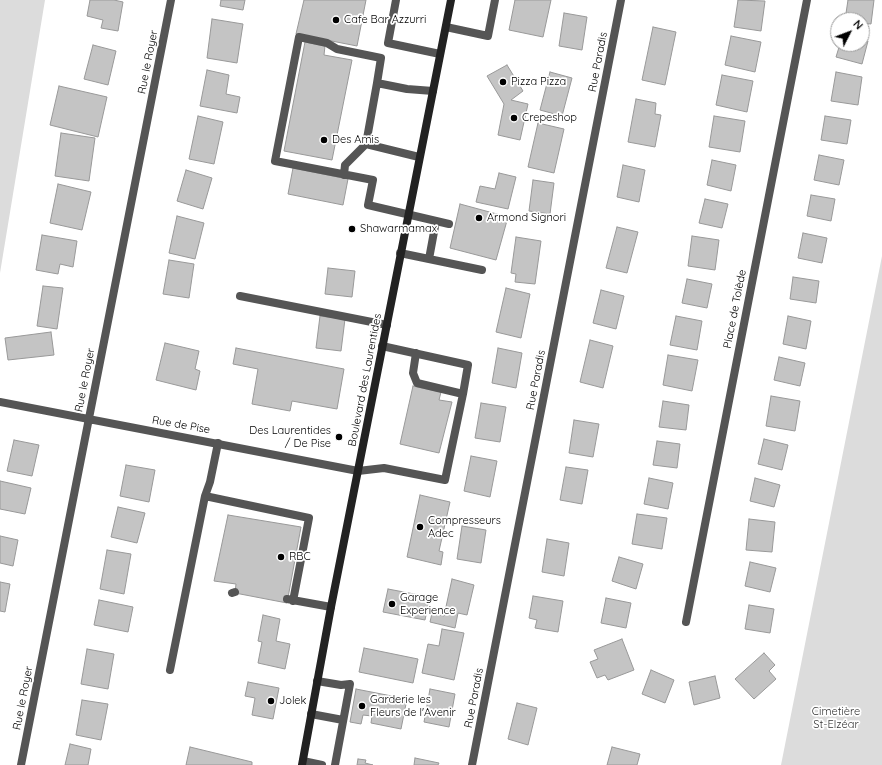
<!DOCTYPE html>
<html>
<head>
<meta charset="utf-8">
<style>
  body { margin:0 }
  #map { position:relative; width:882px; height:765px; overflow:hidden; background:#fff; font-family:Quicksand,sans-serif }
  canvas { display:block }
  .north { position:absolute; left:830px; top:12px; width:40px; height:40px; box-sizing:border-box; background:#fff; border:1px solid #999; border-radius:50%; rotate:48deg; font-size:11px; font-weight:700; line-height:16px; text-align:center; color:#000 }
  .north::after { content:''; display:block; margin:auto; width:14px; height:18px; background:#000; clip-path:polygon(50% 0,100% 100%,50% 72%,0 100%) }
</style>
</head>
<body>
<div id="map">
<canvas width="882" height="765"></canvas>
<div class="north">N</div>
</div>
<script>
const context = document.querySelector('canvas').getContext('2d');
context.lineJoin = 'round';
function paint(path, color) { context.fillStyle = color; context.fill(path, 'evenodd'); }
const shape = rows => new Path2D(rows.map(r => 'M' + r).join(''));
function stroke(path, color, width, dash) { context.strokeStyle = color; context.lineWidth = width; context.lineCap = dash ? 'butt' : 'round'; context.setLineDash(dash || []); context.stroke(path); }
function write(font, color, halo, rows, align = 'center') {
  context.font = font + ' Quicksand,sans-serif'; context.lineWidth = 3.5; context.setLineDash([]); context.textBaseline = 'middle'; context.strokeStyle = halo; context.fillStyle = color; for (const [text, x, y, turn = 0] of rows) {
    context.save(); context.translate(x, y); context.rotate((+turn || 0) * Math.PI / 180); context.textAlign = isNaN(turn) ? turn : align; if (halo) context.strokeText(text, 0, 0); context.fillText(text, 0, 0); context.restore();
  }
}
paint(shape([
  [0,0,45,0,0,273],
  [882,256,882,765,781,765]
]), '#dcdcdc');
const building = shape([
  [90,0,114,0,123,2,118,31,101,28,103,20,87,16,90,0],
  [221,0,245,0,243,10,220,6,221,0],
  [304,0,366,0,357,46,296,34,304,0],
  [515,0,551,0,543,37,509,30,515,0],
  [738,0,765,1,761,31,734,27,738,0],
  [848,0,874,0,871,24,862,23,862,20,845,20,848,0],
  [564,13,587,17,582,50,559,46,564,13],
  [212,19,243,24,237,63,207,58,212,19],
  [653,27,676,32,665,85,642,80,653,27],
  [731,36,761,42,755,72,725,65,731,36],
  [862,39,868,41,862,64,836,57,840,44,862,44,862,39],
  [305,42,325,46,324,55,352,60,332,160,284,151,305,42],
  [93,45,116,51,108,85,84,79,93,45],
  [507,65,523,91,511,100,528,104,520,140,498,135,504,104,487,76,507,65],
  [207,70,229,75,226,94,240,97,237,113,200,106,207,70],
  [550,72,572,78,562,116,540,110,550,72],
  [836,72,862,77,858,105,831,101,836,72],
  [722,75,753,81,747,112,716,105,722,75],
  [59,86,107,97,98,137,50,125,59,86],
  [636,99,656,103,655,114,661,115,655,147,628,142,636,99],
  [198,116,223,122,214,164,189,159,198,116],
  [714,116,745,121,740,152,709,147,714,116],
  [825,116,851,120,847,144,821,140,825,116],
  [538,123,564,129,554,173,528,167,538,123],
  [61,133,95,138,89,181,55,176,61,133],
  [819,155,844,160,839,185,814,180,819,155],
  [712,160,736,165,731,191,707,185,712,160],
  [623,165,645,170,639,202,617,197,623,165],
  [293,168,348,179,343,205,288,194,293,168],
  [186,170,212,178,203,209,177,201,186,170],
  [499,173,516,177,508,209,476,202,480,186,495,189,499,173],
  [533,180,554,183,550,214,529,211,533,180],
  [58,184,91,192,82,230,50,223,58,184],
  [811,195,835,199,831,221,807,216,811,195],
  [705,199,728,204,722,228,699,223,705,199],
  [460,204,508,217,496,260,450,248,460,204],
  [177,216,204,223,195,259,169,253,177,216],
  [617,227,638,232,627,273,606,268,617,227],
  [803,233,827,238,822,263,798,258,803,233],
  [42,235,77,241,73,267,60,264,58,274,36,270,42,235],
  [692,236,719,240,715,270,688,266,692,236],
  [516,237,541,241,535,284,515,282,516,274,511,273,516,237],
  [169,260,194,264,189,298,163,294,169,260],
  [328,268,355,271,352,297,325,294,328,268],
  [793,277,819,281,816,303,790,299,793,277],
  [687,279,712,284,707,308,682,303,687,279],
  [43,286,63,288,57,329,37,326,43,286],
  [506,288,530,294,521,338,496,332,506,288],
  [601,290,624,296,616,329,593,323,601,290],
  [320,316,345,319,341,351,316,348,320,316],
  [676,316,702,321,697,350,670,345,676,316],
  [788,316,811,321,806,349,783,344,788,316],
  [51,332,54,355,8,360,5,338,51,332],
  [590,340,613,346,603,388,580,382,590,340],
  [165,343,199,351,195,369,200,371,196,390,156,380,165,343],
  [236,348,344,369,337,409,292,401,290,411,252,404,258,369,233,364,236,348],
  [498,348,522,353,516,388,492,383,498,348],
  [668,355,698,360,692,391,663,385,668,355],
  [779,357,805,363,800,386,774,380,779,357],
  [413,386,441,392,439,400,452,402,439,453,400,444,413,386],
  [771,396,800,401,795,431,766,426,771,396],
  [663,401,689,405,686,430,659,427,663,401],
  [481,403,506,407,500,442,475,438,481,403],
  [574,420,599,424,593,457,569,453,574,420],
  [764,439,788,445,782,470,758,464,764,439],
  [14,440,39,445,32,476,7,471,14,440],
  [657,441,680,444,677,468,653,465,657,441],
  [471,456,497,461,490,497,464,491,471,456],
  [126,465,155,470,149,502,120,496,126,465],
  [566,467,588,470,582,504,560,500,566,467],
  [649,478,673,483,668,509,644,504,649,478],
  [755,478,780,485,774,507,750,501,755,478],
  [0,481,31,488,25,514,0,509,0,481],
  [420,495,450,502,439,551,443,552,441,565,407,557,420,495],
  [118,507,145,513,137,543,111,537,118,507],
  [637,514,667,518,662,549,632,544,637,514],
  [228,515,301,527,287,603,235,593,236,584,214,581,228,515],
  [749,519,775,522,772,552,746,550,749,519],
  [462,526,486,530,481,563,457,559,462,526],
  [0,536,18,540,13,566,0,563,0,536],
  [547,539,569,543,564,576,542,572,547,539],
  [107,550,131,554,124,594,100,589,107,550],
  [619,557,643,564,636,589,612,581,619,557],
  [750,562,776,568,770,592,745,586,750,562],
  [452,579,474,585,467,615,458,613,455,628,430,622,432,613,444,616,452,579],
  [0,582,10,584,5,612,0,611,0,582],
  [388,589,430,597,425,620,383,612,388,589],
  [533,596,563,601,558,632,535,628,537,620,529,618,533,596],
  [606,598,631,603,626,628,601,623,606,598],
  [99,600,133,607,128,632,94,625,99,600],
  [749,605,774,609,770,633,745,629,749,605],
  [263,615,280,619,276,641,290,644,285,669,258,663,262,642,258,641,263,615],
  [442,629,464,633,454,680,422,673,428,644,439,646,442,629],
  [622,639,634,670,608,680,605,675,597,678,590,662,598,659,594,650,622,639],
  [364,648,418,659,413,683,359,672,364,648],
  [87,649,114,654,108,689,81,684,87,649],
  [764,653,775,665,769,671,776,679,754,699,735,679,764,653],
  [651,670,674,680,665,703,642,694,651,670],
  [715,676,720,698,694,705,689,682,715,676],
  [248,682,279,688,273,719,252,715,255,698,245,696,248,682],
  [356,689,407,699,401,729,371,723,372,716,363,715,361,724,350,722,356,689],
  [430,689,455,694,449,727,424,722,430,689],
  [82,700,108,704,101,740,76,735,82,700],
  [517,703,537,708,528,745,508,739,517,703],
  [70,744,91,749,88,765,65,765,70,744],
  [190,747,252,762,252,765,186,765,190,747],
  [612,747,640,754,637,765,607,765,612,747],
  [415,758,439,763,438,765,414,765,415,758],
  [358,759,366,760,365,763,373,765,357,765,358,759]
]);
paint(building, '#c4c4c4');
stroke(building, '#999', 1);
stroke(shape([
  [396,0,388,43,440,54],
  [446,27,488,36,495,0],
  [377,83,381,58,337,49,327,43,299,37,275,161,373,180,368,205,449,224],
  [419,157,366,144,377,83,407,89,433,91],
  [344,175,345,165,366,144],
  [400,253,482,270],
  [429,259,436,221],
  [240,296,387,325],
  [416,353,413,373,417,383,463,394],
  [358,471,384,468,445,480,463,394,468,365,382,346],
  [205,496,309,518,293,601],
  [232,593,235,592],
  [287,599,331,607],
  [170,670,205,496,210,482,218,443],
  [317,681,341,685,350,684,335,765],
  [311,714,343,720],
  [303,761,322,765]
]), '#555', 8);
stroke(shape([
  [0,402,358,471],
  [686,622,807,0],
  [21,765,171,0],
  [472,765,621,0]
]), '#555', 8);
stroke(shape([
  [302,765,331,607,451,0]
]), '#222', 8);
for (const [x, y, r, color] of [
  [336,20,4,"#000"],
  [503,82,4,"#000"],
  [514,118,4,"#000"],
  [324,140,4,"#000"],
  [479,218,4,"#000"],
  [352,229,4,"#000"],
  [339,437,4,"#000"],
  [420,527,4,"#000"],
  [281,557,4,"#000"],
  [392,604,4,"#000"],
  [271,701,4,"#000"],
  [362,706,4,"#000"]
]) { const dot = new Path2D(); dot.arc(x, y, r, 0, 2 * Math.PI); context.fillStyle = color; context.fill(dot); stroke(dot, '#fff', 1.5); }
write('11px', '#000', '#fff', [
  ["Cafe Bar Azzurri",344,20],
  ["Pizza Pizza",511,82],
  ["Crepeshop",522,118],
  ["Des Amis",332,140],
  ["Armond Signori",487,218],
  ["Shawarmamax",360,229],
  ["Des Laurentides",331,431,"right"],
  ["/ De Pise",331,444,"right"],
  ["Compresseurs",428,521],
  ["Adec",428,534],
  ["RBC",289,557],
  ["Garage",400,598],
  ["Experience",400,611],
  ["Garderie les",370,700],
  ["Fleurs de l'Avenir",370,713],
  ["Jolek",279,701]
], 'left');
write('11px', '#000', '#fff', [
  ["Rue le Royer",148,62,-79],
  ["Rue Paradis",598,62,-79],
  ["Place de Tolède",735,309,-79],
  ["Rue le Royer",85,380,-79],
  ["Boulevard des Laurentides",365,380,-79],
  ["Rue Paradis",536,380,-79],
  ["Rue de Pise",181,425,10],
  ["Rue le Royer",23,698,-79],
  ["Rue Paradis",474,698,-79]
]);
write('11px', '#333', '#fff', [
  ["Cimetière",836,712],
  ["St-Elzéar",836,725]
]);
</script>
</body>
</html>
